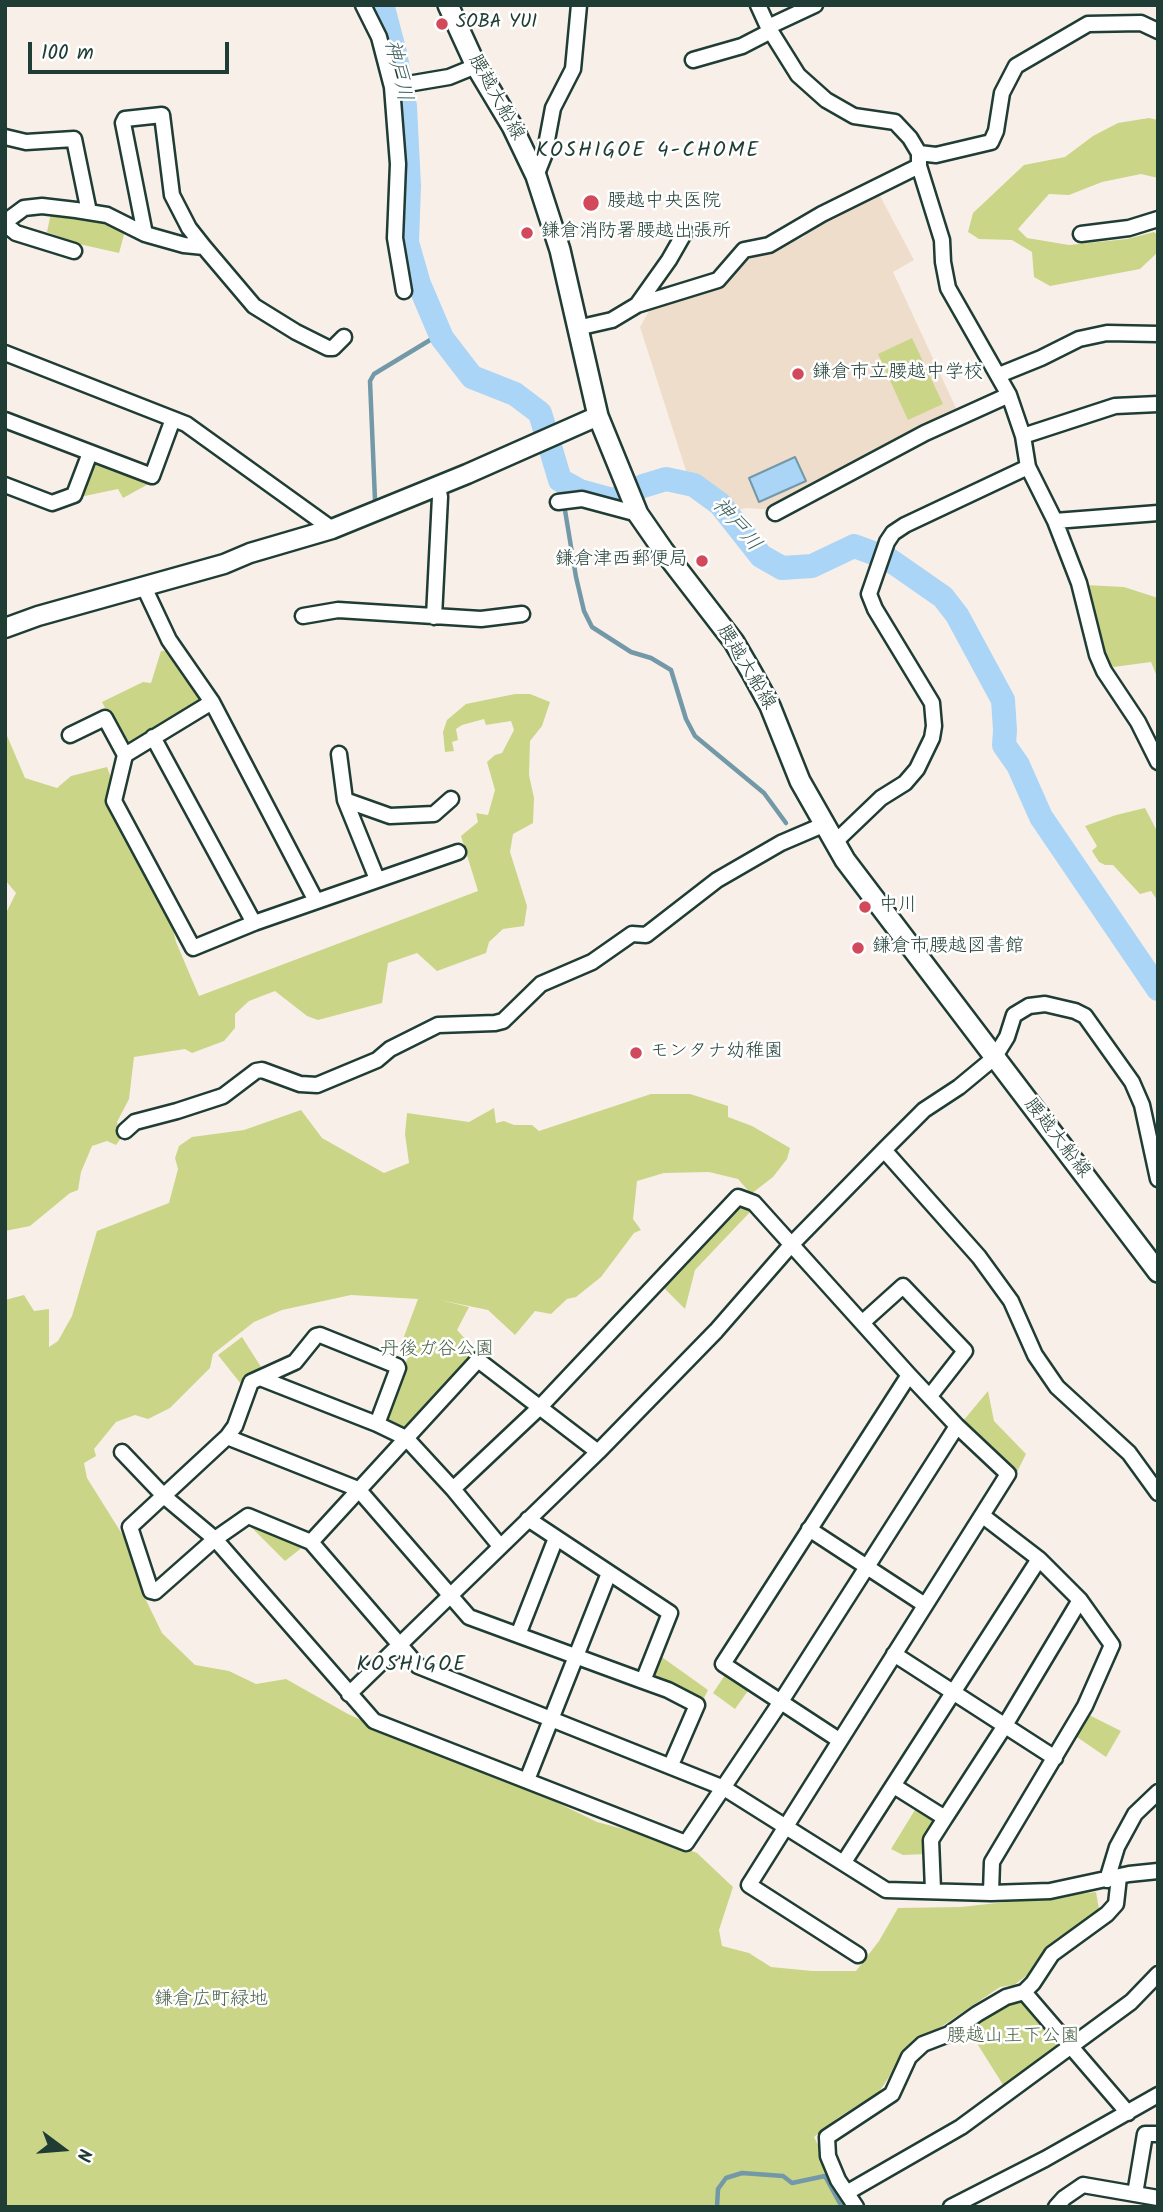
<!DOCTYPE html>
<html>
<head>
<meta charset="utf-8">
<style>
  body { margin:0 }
  #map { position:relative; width:1163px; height:2212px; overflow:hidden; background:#f8f0e8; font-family:Kalam,sans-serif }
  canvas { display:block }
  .frame { position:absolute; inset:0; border:7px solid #1f3d34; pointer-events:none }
  .north { position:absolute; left:28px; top:2114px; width:70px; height:70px; -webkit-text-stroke:5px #fff; paint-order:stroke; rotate:106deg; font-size:19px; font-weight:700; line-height:28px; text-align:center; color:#1f3d34 }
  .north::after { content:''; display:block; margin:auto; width:24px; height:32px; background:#1f3d34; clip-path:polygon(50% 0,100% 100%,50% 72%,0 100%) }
  .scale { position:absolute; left:28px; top:42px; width:201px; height:32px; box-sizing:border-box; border:4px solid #1f3d34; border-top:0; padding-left:9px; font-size:21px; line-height:24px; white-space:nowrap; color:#1f3d34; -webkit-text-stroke:5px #fff; paint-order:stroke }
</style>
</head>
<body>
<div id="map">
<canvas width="1163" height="2212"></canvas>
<div class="frame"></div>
<div class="north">N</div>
<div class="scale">100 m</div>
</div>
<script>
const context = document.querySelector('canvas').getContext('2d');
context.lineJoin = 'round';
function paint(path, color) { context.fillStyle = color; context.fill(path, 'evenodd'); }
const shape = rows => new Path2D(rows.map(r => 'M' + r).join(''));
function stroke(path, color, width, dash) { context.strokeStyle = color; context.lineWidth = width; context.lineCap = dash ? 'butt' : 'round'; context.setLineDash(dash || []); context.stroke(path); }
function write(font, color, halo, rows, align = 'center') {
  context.font = font + ' Kalam,"Klee One",sans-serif'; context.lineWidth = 5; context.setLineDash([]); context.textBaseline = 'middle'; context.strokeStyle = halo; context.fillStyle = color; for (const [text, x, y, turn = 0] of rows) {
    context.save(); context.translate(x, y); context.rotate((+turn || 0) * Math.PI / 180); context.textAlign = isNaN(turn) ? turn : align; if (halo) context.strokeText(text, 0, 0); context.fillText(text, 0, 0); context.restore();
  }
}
paint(shape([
  [878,192,914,260,893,272,956,408,774,510,746,508,735,511,710,486,688,477,640,327,650,309,723,286,745,255,752,251,776,249,804,237,819,220]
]), '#efddcc');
paint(shape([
  [1149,118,1158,120,1158,178,1141,174,1102,182,1069,195,1049,194,1018,229,1027,238,1069,245,1127,239,1154,232,1158,235,1158,252,1140,269,1050,286,1034,277,1032,252,1012,240,979,239,968,232,973,213,1024,165,1065,157,1093,136,1118,123],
  [51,213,105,221,125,231,119,253,79,244,47,232],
  [912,338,943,404,908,420,878,354],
  [98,456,154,481,123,498,118,489,75,498,89,462],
  [1085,585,1124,587,1158,598,1158,679,1151,662,1106,668],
  [161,651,168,651,201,694,198,703,126,743,122,741,102,702,143,682,151,683],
  [515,694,530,694,550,702,542,726,530,741,529,775,534,798,533,823,513,834,510,852,527,906,524,926,503,929,489,942,486,953,437,971,417,953,388,963,382,1003,318,1020,307,1016,275,991,249,1001,235,1014,235,1028,224,1041,192,1053,185,1049,134,1057,129,1099,117,1122,121,1138,116,1145,107,1141,92,1146,81,1172,78,1190,70,1193,30,1226,5,1231,5,915,16,893,5,880,5,731,25,778,57,788,71,776,107,767,111,778,108,803,172,925,176,942,199,996,478,891,461,836,478,822,476,813,488,815,495,790,487,762,495,755,502,753,514,730,511,721,486,725,484,719,462,725,456,729,458,740,452,742,454,751,445,752,443,732,447,720,466,704],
  [1145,808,1158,833,1158,901,1151,891,1140,894,1113,865,1105,865,1099,862,1092,851,1097,846,1085,826,1116,815],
  [651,1094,690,1094,728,1106,728,1117,752,1126,790,1148,787,1159,773,1177,751,1194,738,1179,709,1172,664,1173,637,1181,633,1219,641,1230,634,1233,601,1277,576,1297,567,1299,551,1314,535,1311,515,1335,488,1310,440,1300,469,1307,457,1330,477,1352,408,1428,400,1429,385,1423,383,1418,409,1355,399,1350,418,1299,351,1295,282,1310,254,1322,213,1354,210,1368,170,1408,148,1419,135,1415,116,1422,94,1449,96,1456,84,1463,87,1478,132,1550,144,1596,162,1633,195,1665,229,1671,256,1684,286,1679,348,1714,392,1734,519,1784,597,1822,660,1839,697,1853,733,1887,719,1930,722,1946,749,1953,771,1967,812,1971,856,1971,879,1941,898,1908,961,1907,1096,1892,1101,1921,1057,1938,1034,1970,1014,1985,1000,1987,907,2050,879,2092,839,2117,814,2137,849,2207,5,2207,5,1300,24,1295,34,1311,49,1309,49,1347,58,1341,72,1316,97,1231,169,1203,178,1169,175,1158,179,1146,192,1137,244,1130,301,1110,322,1138,384,1173,409,1163,405,1134,407,1113,469,1122,494,1108,496,1123,504,1121,514,1125,532,1125,539,1131],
  [742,1203,751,1211,695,1270,685,1309,663,1287],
  [242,1337,261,1367,241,1384,218,1355],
  [988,1391,994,1421,1026,1454,1016,1474,963,1421],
  [247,1523,304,1546,285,1561],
  [659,1655,708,1690,702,1702,652,1681,651,1676],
  [727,1672,750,1688,735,1709,713,1693],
  [1087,1714,1121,1731,1106,1757,1074,1735],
  [918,1805,935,1816,936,1823,926,1854,903,1855,891,1849],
  [1017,1998,1024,1999,1060,2041,1060,2047,1005,2088,968,2029,988,2012]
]), '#cad588');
const water = shape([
  [795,457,806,481,759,502,749,478,795,457]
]);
paint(water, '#abd5f6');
stroke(water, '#7398a8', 2);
stroke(shape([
  [560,480,576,577,584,611,592,627,631,652,651,658,671,670,686,719,695,736,764,793,786,823],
  [375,500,370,381,374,374,440,334],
  [717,2207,718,2189,726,2178,742,2173,783,2176,792,2183,825,2176,842,2207]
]), '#7398a8', 4.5);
stroke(shape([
  [380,5,384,11,395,53,405,106,409,186,407,242,419,284,442,338,472,377,515,394,540,413,560,480,580,491,613,500,643,486,666,479,694,485,720,504,761,556,782,568,812,566,854,546,887,558,943,597,957,615,1003,700,1005,730,1004,745,1018,765,1041,817,1158,989]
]), '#abd5f6', 24);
const minor = shape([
  [363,5,379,37,392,87,398,164,395,238,404,291],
  [758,5,768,27,798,75,826,100,854,116,895,122,910,138,919,153,919,166,942,240,943,262,948,288,1009,395,1023,436,1028,467,1055,521,1079,583,1097,655,1104,671,1138,722,1158,762],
  [768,27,815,5],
  [693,60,742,46,771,31],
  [396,86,449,77,476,66],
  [5,137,26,142,74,139,89,212],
  [919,153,936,155,991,142,996,131,1002,93,1016,66,1088,24,1141,23,1158,31],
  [536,176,544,156,553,108,573,69,579,5],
  [5,222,24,208,42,206,76,210,107,215,145,234,184,245,204,247,254,306,296,332,328,348,333,348,344,337],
  [5,224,16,233,74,251],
  [145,234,123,123,125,119,162,115,172,195,189,228,204,247],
  [1081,234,1129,228,1158,219],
  [637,305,669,260,685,232],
  [577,328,612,320,637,305,718,280,744,250,769,245,822,214,919,166],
  [5,353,186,424,332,529],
  [999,375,1041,358,1079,339,1107,333,1158,334],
  [5,420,152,476,173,419],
  [1023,436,1115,406,1158,404],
  [5,485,52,503,74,495,90,453],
  [558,502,582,499,638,514],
  [775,513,925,433,1009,395],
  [1055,521,1158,513],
  [144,587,169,640,212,702,316,901],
  [303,616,338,610,481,619,522,614],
  [434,617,440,497,438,486],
  [70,735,105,718,125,755,114,801,193,948,254,923,458,852],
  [153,737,254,923],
  [339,754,345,800,390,816,434,814,451,799],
  [125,755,212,702],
  [345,800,377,879],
  [834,843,881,798,905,783,917,769,932,738,934,726,932,703,875,609,869,594,887,542,893,533,905,525,1028,467],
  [125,1131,135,1122,177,1111,223,1096,256,1071,262,1070,300,1084,317,1085,377,1060,390,1049,438,1025,495,1023,503,1021,541,984,592,962,632,934,646,935,717,880,781,843,823,825],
  [884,1150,979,1257,1011,1301,1035,1355,1057,1387,1129,1453,1158,1493],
  [863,1322,903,1286,965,1351,930,1396],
  [260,1378,377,1424,406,1438,453,1489,500,1546],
  [377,1424,398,1368,397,1366,320,1335,316,1336,295,1362,251,1382,235,1426,227,1437,130,1527,151,1591,155,1592,215,1539,248,1516,311,1542,418,1666,724,1788,886,1890,991,1893,1050,1891,1129,1874,1158,1871],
  [227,1437,358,1489,469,1617,643,1681],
  [122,1452,165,1497,215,1539,374,1721,686,1843,780,1703,957,1426],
  [453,1489,540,1407,738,1197,754,1203,909,1375,957,1426,1008,1474,749,1885,858,1955],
  [983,1516,1039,1559,1080,1600,1112,1645,1085,1706,992,1862,991,1893],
  [528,1519,670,1613,643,1681,668,1690,697,1705,671,1765],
  [809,1529,925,1605],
  [311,1542,478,1360,598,1452],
  [518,1635,556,1538],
  [894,1654,1055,1758],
  [349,1694,598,1452,716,1331,791,1245,884,1150,924,1110,959,1087,994,1058,1007,1037,1014,1015,1029,1006,1045,1004,1075,1011,1085,1016,1132,1082,1142,1105,1158,1179],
  [839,1740,723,1664,909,1375],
  [527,1780,609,1573],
  [894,1786,945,1818,1004,1727,1080,1600],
  [844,1862,1039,1559],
  [1107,1880,1117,1847,1135,1814,1158,1792],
  [933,1890,931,1840,945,1818],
  [1024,1992,1033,1983,1052,1954,1107,1914,1116,1904,1119,1877],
  [848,2192,961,2127,1131,2002,1158,1974],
  [1135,2194,1145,2134,1158,2134],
  [856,2207,838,2180,828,2156,827,2137,892,2094,909,2057,923,2044,949,2034,977,2014,1006,1997,1024,1992,1128,2113],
  [951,2207,1045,2159,1158,2095],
  [1056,2207,1064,2198,1083,2185,1158,2198]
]);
const tertiary = shape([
  [5,628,38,616,224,564,250,553,332,529,467,474,598,416]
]);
const secondary = shape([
  [448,5,476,66,512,126,536,176,560,250,598,416,638,514,663,550,734,642,752,673,770,706,800,781,845,860,1158,1272]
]);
stroke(minor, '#1f3d34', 19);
stroke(tertiary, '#1f3d34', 23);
stroke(secondary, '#1f3d34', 24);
stroke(minor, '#fff', 14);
stroke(tertiary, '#fff', 18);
stroke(secondary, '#fff', 19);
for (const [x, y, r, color] of [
  [442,24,7,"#d1495b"],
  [591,203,9,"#d1495b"],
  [527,233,7,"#d1495b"],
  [798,374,7,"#d1495b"],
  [702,561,7,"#d1495b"],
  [865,907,7,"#d1495b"],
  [858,948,7,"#d1495b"],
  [636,1053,7,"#d1495b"]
]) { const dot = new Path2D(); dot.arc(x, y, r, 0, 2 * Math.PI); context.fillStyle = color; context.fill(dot); stroke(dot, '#fff', 2.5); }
write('19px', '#1f3d34', '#fff', [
  ["SOBA YUI",456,24],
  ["腰越中央医院",607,203],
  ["鎌倉消防署腰越出張所",541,233],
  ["鎌倉市立腰越中学校",812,374],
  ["鎌倉津西郵便局",688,561,"right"],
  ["中川",879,907],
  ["鎌倉市腰越図書館",872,948],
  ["モンタナ幼稚園",650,1053]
], 'left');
write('19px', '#1f3d34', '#fff', [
  ["腰越大船線",495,98,61],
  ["腰越大船線",745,668,59],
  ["腰越大船線",1056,1139,52]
]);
write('19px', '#4a6349', '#fff', [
  ["丹後ガ谷公園",437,1351],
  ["鎌倉広町緑地",211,2001],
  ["腰越山王下公園",1013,2038]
]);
write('italic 21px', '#426364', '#fff', [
  ["神戸川",396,71,77],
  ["神戸川",735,526,49]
]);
context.letterSpacing = '2px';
write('21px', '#1f3d34', '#fff', [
  ["KOSHIGOE 4-CHOME",648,152],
  ["KOSHIGOE",412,1666]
]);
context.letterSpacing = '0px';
</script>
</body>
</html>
